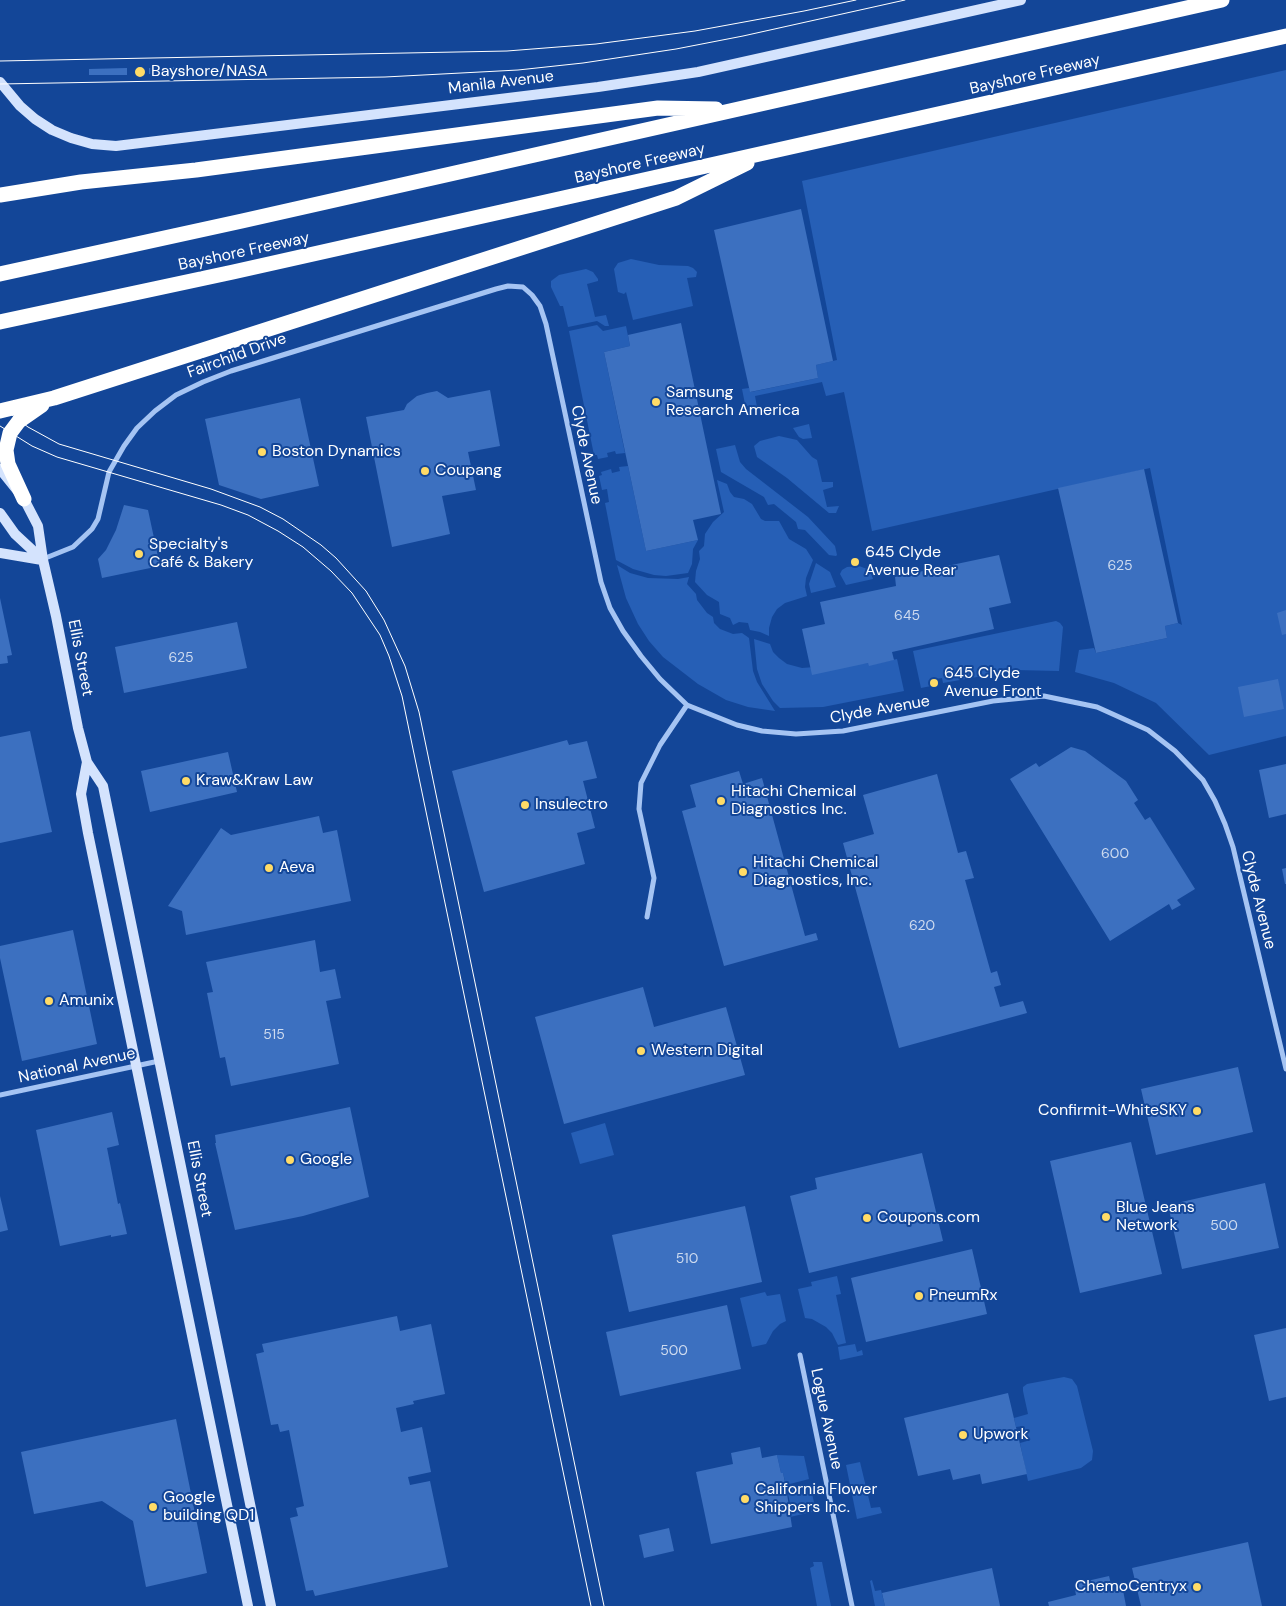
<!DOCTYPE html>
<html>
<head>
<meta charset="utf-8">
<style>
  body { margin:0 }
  canvas { display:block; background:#134698 }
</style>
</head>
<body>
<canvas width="1286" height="1606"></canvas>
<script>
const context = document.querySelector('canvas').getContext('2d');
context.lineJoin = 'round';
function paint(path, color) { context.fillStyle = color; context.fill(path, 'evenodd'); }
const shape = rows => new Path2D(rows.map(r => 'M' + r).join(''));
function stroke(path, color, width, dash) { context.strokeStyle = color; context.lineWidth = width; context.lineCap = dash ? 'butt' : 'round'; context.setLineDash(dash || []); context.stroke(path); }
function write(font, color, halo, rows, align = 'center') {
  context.font = font + ' "DM Sans",sans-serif'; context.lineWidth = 4; context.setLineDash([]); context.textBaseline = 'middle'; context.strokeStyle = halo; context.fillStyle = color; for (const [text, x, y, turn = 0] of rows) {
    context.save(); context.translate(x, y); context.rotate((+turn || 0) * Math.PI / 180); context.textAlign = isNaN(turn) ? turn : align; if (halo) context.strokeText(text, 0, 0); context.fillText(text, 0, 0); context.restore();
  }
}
paint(shape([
  [1286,70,1286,736,1209,755,1156,703,1114,683,1075,672,1079,650,1094,648,1096,653,1167,638,1165,626,1178,623,1182,625,1150,468,872,531,844,392,826,396,822,382,755,396,757,407,753,408,749,407,745,404,742,389,749,388,751,392,818,378,816,365,837,360,802,181],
  [631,259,659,265,688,266,693,268,697,272,696,277,687,278,693,306,633,320,626,292,624,294,618,292,614,269,618,263],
  [586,269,593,272,598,279,598,281,587,284,595,317,606,315,609,326,605,326,597,321,568,327,563,306,560,306,551,287,551,281,559,275],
  [597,325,603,331,626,326,630,346,604,352,625,453,616,454,615,451,607,453,608,457,598,459,597,455,594,455,569,331],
  [809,424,812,438,803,439,799,437,793,428],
  [779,436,797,440,812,457,817,460,822,482,833,482,833,487,823,490,827,507,839,506,836,513,829,513,787,478,757,457,754,446,760,441],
  [735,445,740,462,746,469,808,517,835,546,837,555,836,556,829,555,805,530,798,529,796,522,774,504,768,505,764,497,721,472,716,449],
  [628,466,646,551,698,540,693,549,692,564,688,573,666,576,654,575,633,569,616,560,605,503,609,502,607,489,602,490,599,476,602,475,601,472,611,469,612,473,620,471,619,467],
  [717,480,727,484,730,492,734,497,744,499,752,504,761,519,765,521,779,521,789,539,806,549,813,560,806,578,805,587,807,596,785,603,777,609,772,617,769,628,769,636,760,632,750,630,748,623,739,622,733,625,730,618,720,614,719,602,707,595,695,582,696,571,700,559,699,551,704,546,705,534,713,522,724,512],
  [816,563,830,572,836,587,811,593,809,584],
  [617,565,630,573,648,578,678,579,689,577,687,584,696,594,697,600,707,613,713,617,714,623,720,629,733,634,742,633,749,638,753,671,757,682,775,711,748,707,726,700,698,684,663,657,649,641,638,624,626,598],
  [859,566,867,569,871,573,873,579,846,585,840,574,842,570,847,567],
  [1056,621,1060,623,1063,627,1059,671,1016,670,943,683,942,678,930,680,931,686,921,688,913,651],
  [754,639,770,644,773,652,779,658,787,664,802,668,868,663,870,665,897,659,904,691,823,707,780,708,773,701,762,684,757,669],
  [605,1123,614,1155,580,1164,571,1133],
  [837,1276,841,1294,836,1295,846,1343,838,1345,832,1333,826,1327,812,1319,805,1318,798,1289,812,1286,811,1282],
  [765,1292,767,1296,780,1294,786,1321,780,1324,773,1331,766,1344,752,1347,740,1298],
  [855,1344,857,1352,862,1350,863,1355,840,1360,838,1347],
  [1064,1377,1072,1379,1077,1386,1093,1451,1092,1460,1081,1468,1028,1481,1020,1443,1027,1441,1023,1426,1016,1427,1014,1418,1028,1414,1023,1391,1023,1387,1027,1384],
  [777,1455,804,1456,809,1479,786,1485,783,1473,781,1473],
  [860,1462,871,1508,880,1507,882,1513,857,1519,846,1465],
  [810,1485,816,1511,790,1517,789,1509,791,1508,787,1489],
  [813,1562,822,1562,831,1606,817,1606,810,1568,814,1566],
  [872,1580,875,1591,881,1590,885,1606,875,1606,870,1581]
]), '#265fb6');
paint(shape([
  [188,67,188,73,149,74,149,68],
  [127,68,127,75,89,75,89,69],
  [801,209,833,361,816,365,818,378,750,392,714,230],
  [681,323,721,514,693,520,698,540,646,551,604,352,630,346,628,335],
  [490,390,500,446,468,452,476,490,442,496,450,534,392,547,366,417,404,410,407,404,417,396,427,393,437,391,448,398],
  [300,398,319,486,261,499,219,485,205,419],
  [1144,469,1178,623,1165,626,1167,638,1096,653,1058,488],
  [124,505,148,510,160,566,102,578,98,559,106,550,116,530],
  [999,555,1011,603,989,608,994,629,892,652,894,660,869,666,868,663,812,675,802,629,825,624,820,602,896,586,895,577],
  [0,598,12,655,7,656,8,663,0,664],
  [1286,610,1286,634,1282,635,1277,613],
  [237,622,247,668,124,693,115,647],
  [1278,679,1284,709,1244,717,1238,687],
  [30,731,52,832,0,843,0,737],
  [567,740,569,745,587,741,597,778,583,781,595,828,577,833,585,864,484,892,452,771],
  [1071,747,1085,751,1126,781,1138,800,1134,803,1145,820,1150,817,1195,889,1177,900,1181,905,1172,910,1169,904,1110,941,1010,779,1036,763,1039,767],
  [228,752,237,792,150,812,141,771],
  [1286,764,1286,814,1269,818,1259,770],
  [739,771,743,784,762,778,805,936,816,933,818,940,724,966,682,811,696,807,690,785],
  [937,774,958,853,966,851,974,878,965,880,991,973,997,971,1001,985,994,987,1000,1007,1023,1001,1027,1013,899,1048,843,843,874,834,863,795],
  [319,816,323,833,337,830,351,901,186,935,182,911,168,906,221,828,231,835],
  [1286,868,1286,884,1285,884,1282,869],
  [73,930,97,1044,22,1061,0,958,0,946],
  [315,940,320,972,335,969,341,998,326,1001,339,1064,231,1086,225,1057,220,1058,207,993,213,992,206,962],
  [643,987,654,1027,726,1007,745,1075,564,1124,535,1017],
  [1238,1067,1253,1132,1156,1155,1141,1089],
  [350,1107,369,1197,303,1216,235,1230,215,1143,216,1143,215,1135],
  [112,1112,119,1145,107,1148,118,1204,120,1203,127,1234,111,1237,111,1235,60,1246,36,1130],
  [1131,1142,1162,1274,1080,1293,1050,1161],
  [922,1153,943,1241,809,1273,790,1196,817,1189,815,1178],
  [1265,1183,1279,1248,1182,1269,1168,1205],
  [0,1196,8,1230,0,1232],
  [745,1206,762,1282,629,1312,612,1235],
  [972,1249,987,1314,866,1342,851,1278],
  [727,1305,741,1369,620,1396,606,1332],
  [397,1316,400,1331,431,1324,445,1394,413,1401,414,1404,396,1408,401,1432,422,1427,431,1472,408,1477,410,1485,430,1481,448,1567,315,1596,313,1590,306,1591,290,1518,298,1516,296,1508,304,1506,289,1430,280,1432,278,1424,271,1425,256,1354,264,1352,262,1344],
  [1286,1328,1286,1397,1269,1401,1254,1335],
  [1008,1393,1027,1474,982,1484,980,1474,953,1480,950,1469,918,1476,904,1418],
  [176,1419,207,1573,146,1587,133,1521,102,1501,34,1514,21,1452],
  [760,1447,762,1458,777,1455,781,1473,783,1473,786,1487,792,1527,711,1544,696,1472,733,1464,731,1453],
  [669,1528,674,1551,644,1558,639,1535],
  [1248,1542,1262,1606,1141,1606,1132,1568],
  [992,1568,1000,1606,885,1606,882,1593],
  [1109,1576,1112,1588,1122,1585,1126,1606,1049,1606,1048,1602,1076,1595,1074,1584]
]), '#3c70c0');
stroke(shape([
  [43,559,73,547,92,529,98,519,109,472,124,446,137,428,155,411,176,395,203,382,231,371,496,289,508,286,523,287,532,295,540,306,546,324,601,582,610,608,623,631,641,656,660,679,687,705,737,725,762,731,796,734,843,731,993,701,1044,696,1097,707,1148,730,1175,751,1203,780,1215,801,1225,824,1233,847,1286,1069],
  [647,917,654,878,639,809,641,783,660,745,687,705],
  [0,1095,159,1061],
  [800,1355,852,1606]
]), '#a5c4f3', 5);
stroke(shape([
  [0,82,20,106,35,119,52,130,71,138,92,144,116,146,598,87,698,72,1021,0],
  [0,469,24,499,38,526,43,560,56,616,78,728,87,762,103,786,271,1606],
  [0,513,15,534,43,560],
  [0,553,42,560],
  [87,762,81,794,88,833,248,1606]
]), '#d4e3fd', 10);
stroke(shape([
  [0,195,81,182,196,170,658,108,716,109],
  [0,274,242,221,1222,0],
  [0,322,233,272,1286,36],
  [0,411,54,398,676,198,747,163],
  [24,499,8,464,6,450,10,433,19,421,42,405]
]), '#fff', 15);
stroke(shape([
  [0,61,507,51,596,44,695,31,804,11,856,0],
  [0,84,385,77,518,70,583,63,676,49,743,36,905,0],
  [0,406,28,427,59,444,211,489,260,507,283,519,321,545,336,558,366,591,384,620,405,666,419,712,604,1606],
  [0,426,32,446,57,457,221,505,248,515,278,531,303,547,331,571,352,593,380,635,389,656,402,696,591,1606]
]), '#fff', 1);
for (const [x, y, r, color] of [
  [140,72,6,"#ffdb67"],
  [656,402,5,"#ffdb67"],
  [262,452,5,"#ffdb67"],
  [425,471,5,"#ffdb67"],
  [139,554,5,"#ffdb67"],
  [855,562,5,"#ffdb67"],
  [934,683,5,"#ffdb67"],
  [186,781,5,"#ffdb67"],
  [721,801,5,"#ffdb67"],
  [525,805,5,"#ffdb67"],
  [269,868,5,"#ffdb67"],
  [743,872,5,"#ffdb67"],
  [49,1001,5,"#ffdb67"],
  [641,1051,5,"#ffdb67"],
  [1197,1111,5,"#ffdb67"],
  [290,1160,5,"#ffdb67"],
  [1106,1217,5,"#ffdb67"],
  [867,1218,5,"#ffdb67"],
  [919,1296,5,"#ffdb67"],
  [963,1435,5,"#ffdb67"],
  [745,1499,5,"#ffdb67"],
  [153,1507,5,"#ffdb67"],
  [1197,1587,5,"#ffdb67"]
]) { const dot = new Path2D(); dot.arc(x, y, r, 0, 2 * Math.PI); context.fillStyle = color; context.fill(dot); stroke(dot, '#134698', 2); }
write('14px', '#cedbef', null, [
  ["625",1120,566],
  ["645",907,616],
  ["625",181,658],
  ["600",1115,854],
  ["620",922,926],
  ["515",274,1035],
  ["500",1224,1226],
  ["510",687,1259],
  ["500",674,1351]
]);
write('16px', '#fff', '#134698', [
  ["Bayshore/NASA",151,72],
  ["Samsung",666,393],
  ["Research America",666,411],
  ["Boston Dynamics",272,452],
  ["Coupang",435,471],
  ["Specialty's",149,545],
  ["Café & Bakery",149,563],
  ["645 Clyde",865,553],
  ["Avenue Rear",865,571],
  ["645 Clyde",944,674],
  ["Avenue Front",944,692],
  ["Kraw&Kraw Law",196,781],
  ["Hitachi Chemical",731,792],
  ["Diagnostics Inc.",731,810],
  ["Insulectro",535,805],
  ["Hitachi Chemical",753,863],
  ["Diagnostics, Inc.",753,881],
  ["Aeva",279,868],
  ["Amunix",59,1001],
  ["Western Digital",651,1051],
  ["Confirmit-WhiteSKY",1187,1111,"right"],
  ["Google",300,1160],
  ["Blue Jeans",1116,1208],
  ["Network",1116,1226],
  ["Coupons.com",877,1218],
  ["PneumRx",929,1296],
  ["Upwork",973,1435],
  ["California Flower",755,1490],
  ["Shippers Inc.",755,1508],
  ["Google",163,1498],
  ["building QD1",163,1516],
  ["ChemoCentryx",1187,1587,"right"]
], 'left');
write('16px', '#fff', '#134698', [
  ["Bayshore Freeway",1035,75,-13],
  ["Manila Avenue",501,83,-7],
  ["Bayshore Freeway",640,164,-13],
  ["Bayshore Freeway",244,252,-12],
  ["Fairchild Drive",237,356,-20],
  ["Clyde Avenue",586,455,78],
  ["Ellis Street",80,658,79],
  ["Clyde Avenue",880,710,-10],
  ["Clyde Avenue",1258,900,76],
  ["National Avenue",77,1066,-12],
  ["Ellis Street",199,1179,79],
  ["Logue Avenue",826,1419,78]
]);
</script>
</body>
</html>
